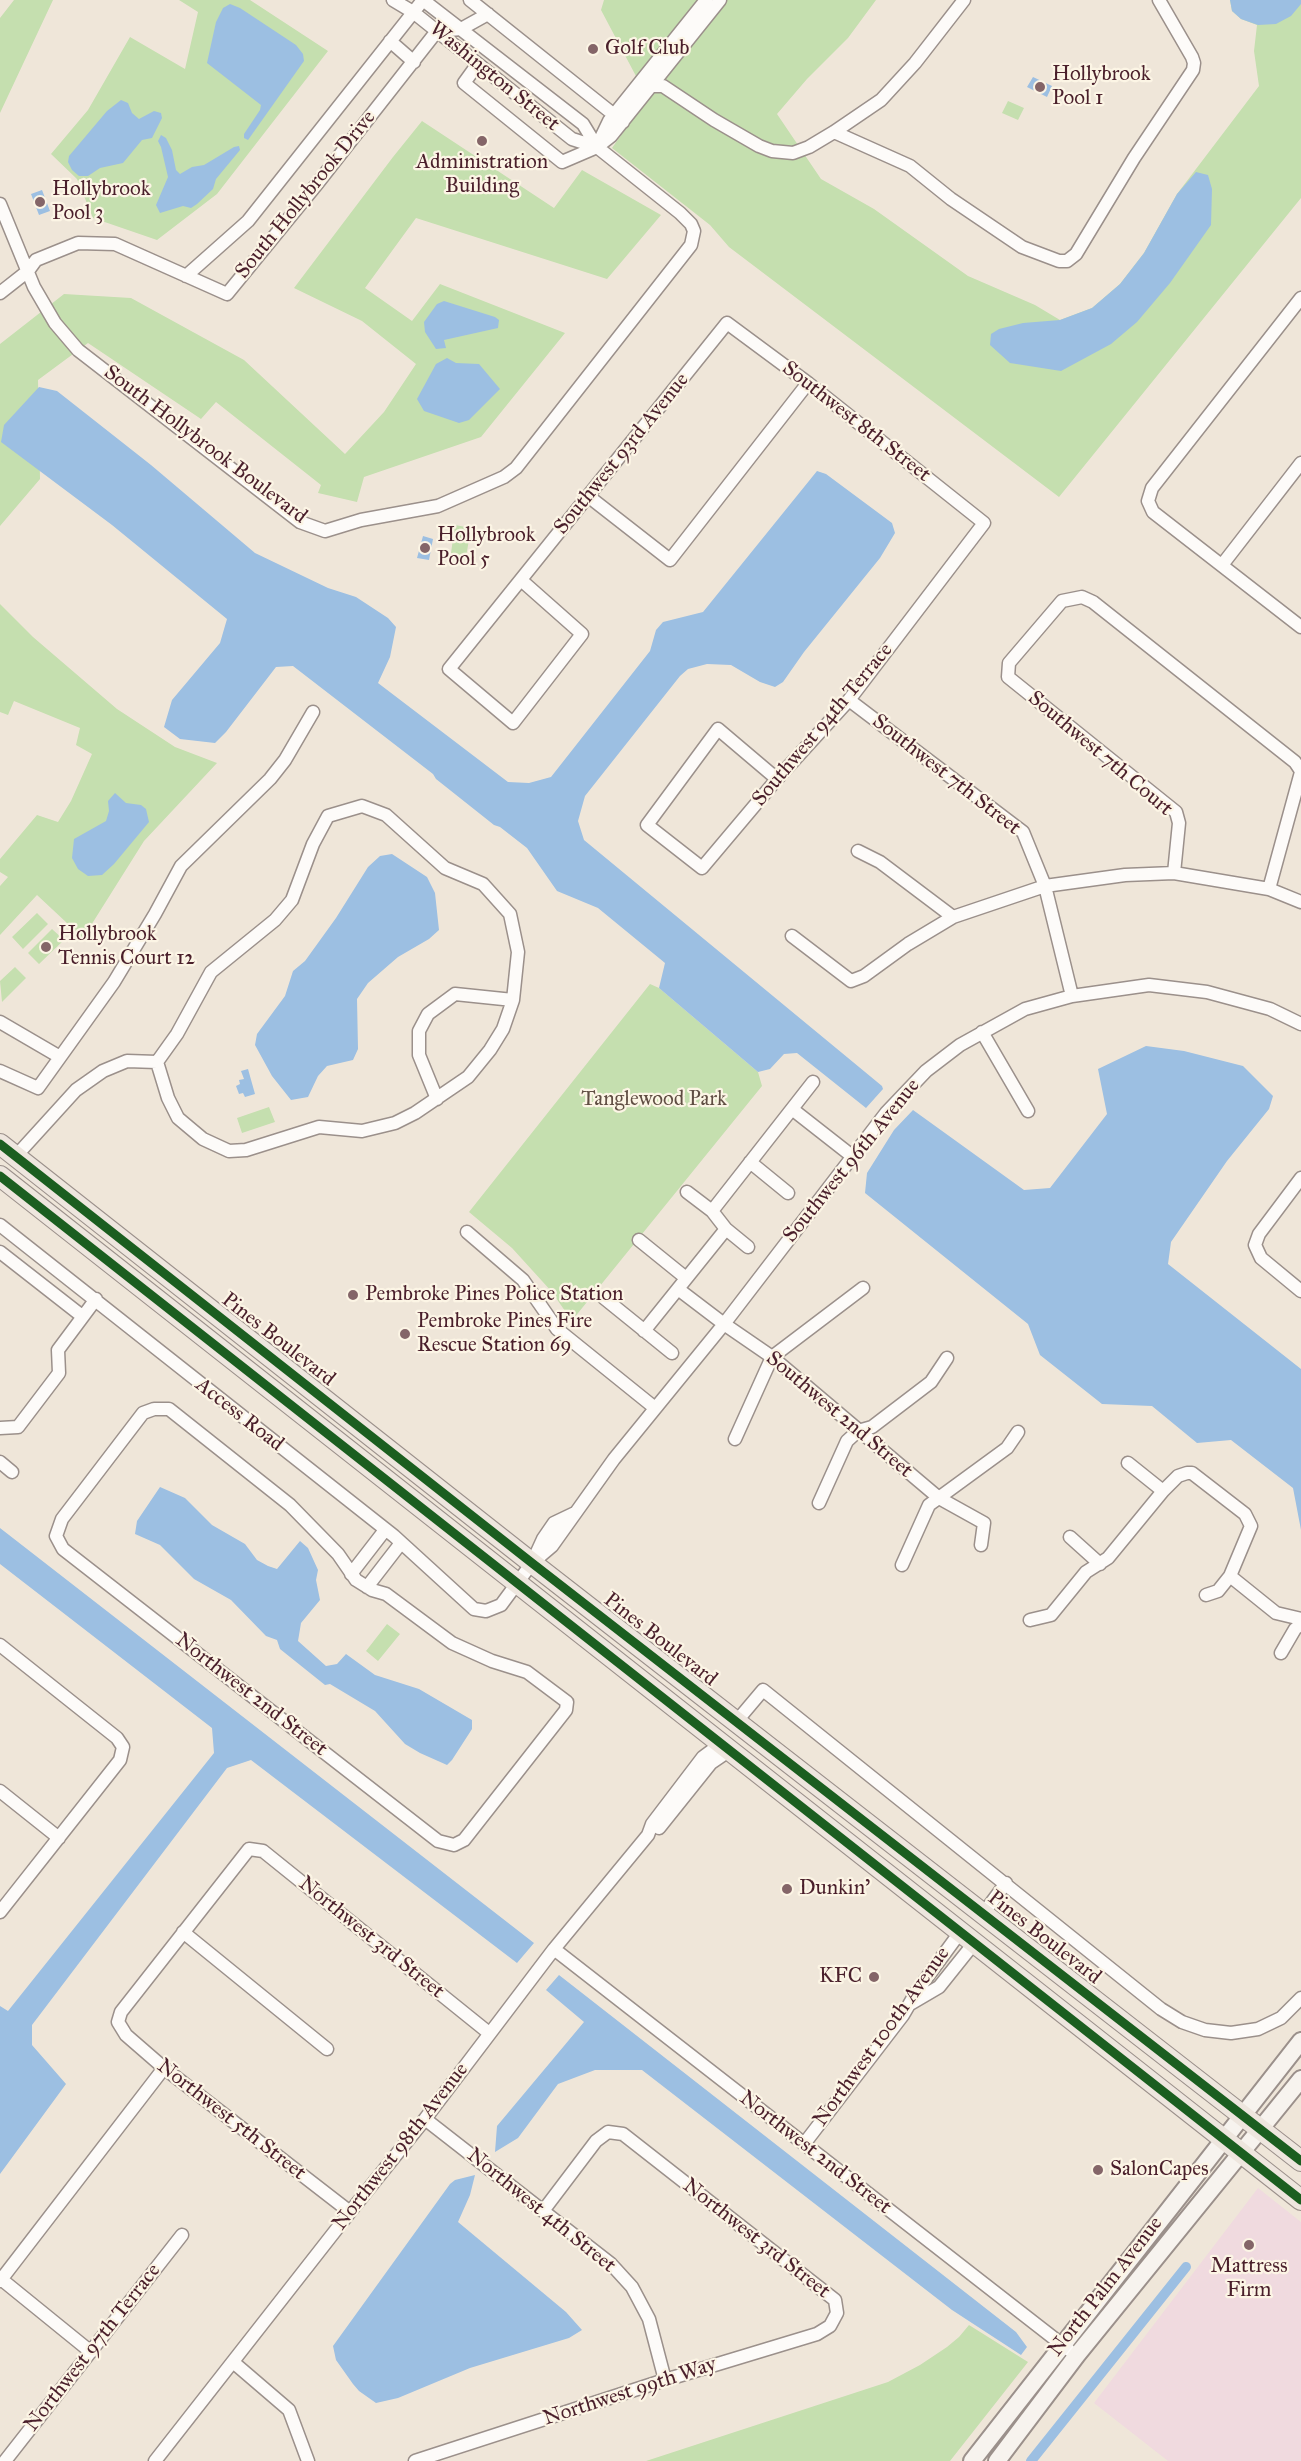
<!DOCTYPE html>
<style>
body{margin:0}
canvas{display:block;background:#efe6d9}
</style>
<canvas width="1301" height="2461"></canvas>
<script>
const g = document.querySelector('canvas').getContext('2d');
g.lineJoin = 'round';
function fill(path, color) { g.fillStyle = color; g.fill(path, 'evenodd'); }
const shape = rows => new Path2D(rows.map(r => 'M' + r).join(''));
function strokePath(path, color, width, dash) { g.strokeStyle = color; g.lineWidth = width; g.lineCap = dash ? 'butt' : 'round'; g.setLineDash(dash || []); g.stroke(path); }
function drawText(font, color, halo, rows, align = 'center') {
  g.font = font + ' "IM FELL Great Primer",serif'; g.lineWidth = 4.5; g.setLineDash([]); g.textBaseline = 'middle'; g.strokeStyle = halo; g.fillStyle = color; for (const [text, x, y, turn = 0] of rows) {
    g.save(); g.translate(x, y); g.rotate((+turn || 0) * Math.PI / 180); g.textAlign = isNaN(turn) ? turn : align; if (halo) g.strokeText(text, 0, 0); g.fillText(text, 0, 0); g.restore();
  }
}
fill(shape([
 [1258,2188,1301,2222,1301,2461,1168,2461,1094,2403]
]), '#f0dadf');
fill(shape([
 [14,0,53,0,0,113,0,18],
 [179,0,250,0,328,51,217,194,157,240,93,218,77,179,51,154,88,110,130,37,185,69,198,12],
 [604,0,876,0,848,38,807,79,777,114,821,179,874,209,968,276,1035,305,1060,320,1092,308,1120,284,1144,253,1177,194,1259,86,1254,51,1257,25,1241,19,1232,11,1230,0,1301,0,1301,198,1059,497,729,247,710,225,612,148,649,96,637,78,601,10],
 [1008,101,1024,108,1018,120,1002,113],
 [422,121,554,208,582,170,661,215,607,279,416,218,365,288,412,321,440,284,565,333,481,437,364,477,357,502,318,493,321,485,216,402,201,419,88,343,38,380,40,479,0,526,0,344,64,294,131,298,244,360,345,454,384,412,416,364,362,321,294,288,393,157],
 [455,525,471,528,466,557,451,553],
 [0,604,33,637,117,709,175,747,217,763,144,841,83,938,37,895,0,935,0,886,8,877,0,872,0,859,37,815,58,822,71,801,92,754,76,745,80,728,14,701,8,715,0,712],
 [37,913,48,924,23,949,12,937],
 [52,929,64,940,39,964,28,953],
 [15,967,26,978,2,1002,0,981],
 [650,984,659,988,758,1072,762,1086,574,1318,565,1311,552,1292,512,1248,469,1212],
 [269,1107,275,1122,242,1133,237,1118],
 [387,1624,400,1634,378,1661,366,1651],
 [969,2325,1028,2362,950,2461,646,2461,888,2382,920,2365,947,2347,959,2337]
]), '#c5dfaf');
fill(shape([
 [1230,0,1301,0,1301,4,1291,16,1276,24,1258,25,1241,19,1232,11],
 [230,4,240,8,296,45,303,54,304,61,248,140,244,138,244,134,260,110,261,105,207,63,216,22,223,8],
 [1033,77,1052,86,1047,97,1027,87],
 [121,100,128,103,132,113,139,119,154,111,161,113,162,118,152,138,142,140,123,163,100,168,88,176,79,176,72,170,68,162,69,156,107,111],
 [161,135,166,138,172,150,176,170,180,174,192,167,204,165,234,147,239,146,240,150,216,179,213,189,197,204,191,208,183,206,160,213,156,205,168,177,161,147,158,141],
 [1196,172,1208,175,1212,189,1211,225,1170,283,1137,322,1111,344,1061,371,1010,363,990,345,991,334,999,329,1023,323,1060,320,1092,308,1120,284,1144,253,1177,194],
 [42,190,50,211,39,215,31,194],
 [444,301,495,317,499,320,498,328,444,340,446,348,436,349,425,332,424,322,437,304],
 [447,358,456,363,479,364,500,389,469,420,459,423,424,411,417,399,436,364],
 [39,387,57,391,151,465,255,553,328,588,356,597,388,618,396,627,390,657,378,683,508,782,529,783,551,777,650,651,656,630,663,622,703,612,817,471,826,474,892,523,895,533,880,558,804,652,783,682,775,687,760,682,731,665,707,664,688,669,680,676,585,796,578,821,584,840,882,1086,883,1089,866,1108,797,1053,784,1054,770,1069,758,1072,659,988,665,963,598,908,557,891,527,848,500,827,494,825,436,779,433,774,293,666,276,667,226,732,215,743,180,739,164,727,172,700,220,643,227,619,112,525,1,442,4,425],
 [423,536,433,539,429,560,417,558],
 [115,793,126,803,141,805,146,809,149,822,114,864,102,875,88,876,78,869,72,858,74,839,106,821,109,811,108,801],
 [392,854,427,877,435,893,439,930,429,939,398,957,368,983,357,999,358,1049,353,1060,327,1066,318,1076,308,1097,291,1100,272,1076,255,1045,257,1034,285,996,293,971,305,961,336,918,368,867,380,856],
 [1146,1046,1184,1051,1243,1066,1273,1096,1269,1109,1227,1161,1171,1242,1168,1264,1301,1369,1301,1530,1293,1488,1231,1440,1197,1443,1152,1406,1102,1404,1040,1355,1028,1324,865,1193,867,1173,894,1130,913,1110,1024,1190,1050,1188,1107,1114,1098,1069],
 [248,1069,255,1094,245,1097,243,1093,239,1094,236,1086,240,1084,239,1080,244,1079,241,1071],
 [160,1487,185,1498,212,1525,245,1544,257,1560,268,1566,277,1569,300,1541,308,1548,318,1570,316,1580,320,1600,301,1623,298,1641,326,1666,337,1664,346,1654,375,1675,419,1689,472,1720,472,1729,452,1760,447,1765,420,1753,405,1744,375,1711,330,1684,325,1685,280,1649,277,1640,266,1636,231,1600,194,1579,160,1545,135,1534,137,1521],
 [0,1528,534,1943,517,1963,251,1760,227,1768,32,2025,32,2045,66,2084,0,2174,0,2006,8,2011,214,1753,212,1728,0,1564],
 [559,1975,1016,2332,1027,2347,1021,2355,952,2310,642,2070,595,2070,558,2084,518,2138,495,2152,497,2126,584,2022,546,1990],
 [475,2175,470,2195,458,2222,566,2312,582,2330,569,2338,470,2368,398,2398,376,2403,359,2391,353,2384,336,2360,333,2346,450,2184,455,2180]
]), '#9cbfe2');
strokePath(shape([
 [1031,2461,1186,2267]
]), '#9cbfe2', 10);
const minor = shape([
 [423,0,583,124,597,147],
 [470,0,623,122],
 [390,41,414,62],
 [477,65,464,83,562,162,597,147,611,136,720,0],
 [643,79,652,86,663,86,714,120,759,146,772,151,793,153,809,147,834,132,881,100,915,63,964,0],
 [834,132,910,166,951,199,1022,247,1059,261,1067,261,1076,254,1134,158,1193,70,1194,63,1192,57,1159,0],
 [597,146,609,121,706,0],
 [0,204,34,287,55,323,78,350,300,522,325,531,361,520,438,506,504,477,516,468,691,245,694,231,691,224,680,213,597,147,572,139,413,12,393,0],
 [186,276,248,221,423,0],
 [0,293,28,271,36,260,78,243,115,244,227,294,317,184,437,31,461,29,488,14],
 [1301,298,1152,488,1148,501,1153,512,1301,627],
 [588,496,670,560,808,383],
 [1222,565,1301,463],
 [521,580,582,634,513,723,449,669,727,323,808,383,984,523,849,700,777,779,702,868,647,825,718,729,777,779],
 [849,700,1023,832,1045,886,1072,996],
 [858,851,880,862,953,917],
 [1174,873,1179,823,1176,812,1008,677,1009,663,1062,601,1082,597,1093,602,1295,762,1301,771],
 [1269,889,1301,772],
 [792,936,851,981,864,976,908,944,953,917,1045,886,1125,875,1174,873,1269,889,1301,902],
 [0,1022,60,1057],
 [982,1032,1028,1111],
 [0,1071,38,1088,114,982,155,914,181,866,270,779,285,760,313,712],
 [437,1099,419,1055,419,1031,428,1014,455,994,513,1000],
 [792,1109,852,1156],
 [16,1156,76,1090,103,1071,127,1061,157,1062,177,1034,211,972,275,920,292,900,313,844,328,816,362,806,386,815,445,868,483,884,510,914,518,952,513,1000,503,1029,490,1050,468,1077,415,1113,395,1123,362,1131,319,1127,246,1150,229,1151,203,1139,178,1118,168,1098,157,1062],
 [750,1162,788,1193],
 [1301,1178,1259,1234,1255,1245,1261,1258,1301,1291],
 [687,1192,712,1211,726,1229,748,1247],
 [712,1211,813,1082],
 [0,1225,394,1536,474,1609,486,1611,501,1605,532,1563,543,1539,554,1523,575,1513],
 [467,1232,523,1280,557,1329,655,1408],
 [639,1240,686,1278],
 [0,1252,82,1316],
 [678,1289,724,1324,772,1357,939,1498,984,1523,981,1545],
 [604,1298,672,1353],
 [644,1331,726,1229],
 [154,1409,169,1409,290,1505,338,1554,356,1580,372,1590,386,1594,452,1643,492,1661,527,1672,567,1702,566,1710,464,1840,454,1845,438,1841,63,1549,56,1536,62,1519,143,1413,154,1409],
 [0,1428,18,1427,59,1373,58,1350,96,1299],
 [735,1439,772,1357,863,1288],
 [0,1462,12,1472],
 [1128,1463,1163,1491],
 [819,1503,847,1441,858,1431,872,1427,931,1382,947,1358],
 [1070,1537,1100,1564],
 [532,1563,552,1546,614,1459,724,1324,886,1113,926,1071,960,1045,1025,1009,1072,996,1149,985,1207,992,1270,1009,1301,1024],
 [902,1565,929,1505,1007,1448,1018,1432],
 [351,1574,385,1530],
 [1230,1576,1276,1613,1301,1619],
 [367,1587,401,1543],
 [1030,1620,1051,1615,1086,1572,1108,1558,1163,1491,1178,1476,1187,1473,1192,1473,1245,1514,1251,1526,1230,1576,1218,1591,1206,1595],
 [0,1645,117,1738,123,1747,120,1760,0,1912],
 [1281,1653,1295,1629,1301,1624],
 [736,1722,763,1690,1161,2009,1182,2022,1205,2030,1231,2033,1258,2029,1281,2018,1301,1998],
 [0,1791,59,1838],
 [659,1828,711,1763,730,1750],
 [983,1914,1006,1883],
 [183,1932,327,2049],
 [554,1949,1069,2350],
 [910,2004,939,1987,975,1942],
 [425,2119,611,2264,632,2287,649,2319,665,2380],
 [804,2144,903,2015,917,1991,961,1931],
 [350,2212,164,2068,126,2035,118,2022,121,2012,249,1849,263,1851,489,2033],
 [1,2279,91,2352],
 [0,2281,164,2068],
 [233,2362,289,2410,308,2461],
 [5,2461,182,2235],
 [155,2461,350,2212,425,2119,554,1949,648,1835,652,1824,703,1757,722,1743],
 [415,2461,665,2380,817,2334,830,2326,837,2313,835,2300,623,2134,608,2132,596,2141,543,2211]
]);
const secondary = shape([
 [972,2461,1301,2041],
 [997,2461,1077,2355,1301,2079]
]);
const trunk = shape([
 [0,1144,532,1563,1301,2161],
 [0,1176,1301,2200]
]);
strokePath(minor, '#9b908b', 15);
strokePath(secondary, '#9b908b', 20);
strokePath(trunk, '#9b908b', 22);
strokePath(minor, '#fdfbf9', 12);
strokePath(secondary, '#f7f3ee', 16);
strokePath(trunk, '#eee6de', 20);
strokePath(shape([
 [0,1144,532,1563,1301,2161],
 [0,1176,1301,2200]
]), '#1b5e20', 9);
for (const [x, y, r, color] of [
 [593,49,6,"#846568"],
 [1040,87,6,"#846568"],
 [482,141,6,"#846568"],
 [40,202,6,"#846568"],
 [425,548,6,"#846568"],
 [46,947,6,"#846568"],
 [353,1295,6,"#846568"],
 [405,1334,6,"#846568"],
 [787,1889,6,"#846568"],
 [874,1977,6,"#846568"],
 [1098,2170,6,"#846568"],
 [1249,2245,6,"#846568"]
]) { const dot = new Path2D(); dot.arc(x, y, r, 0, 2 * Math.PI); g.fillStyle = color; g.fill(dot); strokePath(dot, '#fcf5e5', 2); }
drawText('21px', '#4a1f2b', '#fcf5e5', [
 ["Golf Club",605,49],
 ["Hollybrook",1052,75],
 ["Pool 1",1052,99],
 ["Administration",482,163,"center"],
 ["Building",482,187,"center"],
 ["Hollybrook",52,190],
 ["Pool 3",52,214],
 ["Hollybrook",437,536],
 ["Pool 5",437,560],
 ["Hollybrook",58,935],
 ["Tennis Court 12",58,959],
 ["Pembroke Pines Police Station",365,1295],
 ["Pembroke Pines Fire",417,1322],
 ["Rescue Station 69",417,1346],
 ["Dunkin'",799,1889],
 ["KFC",862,1977,"right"],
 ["SalonCapes",1110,2170],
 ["Mattress",1249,2267,"center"],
 ["Firm",1249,2291,"center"]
], 'left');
drawText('21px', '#4a1f2b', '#fcf5e5', [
 ["Washington Street",494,77,39],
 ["South Hollybrook Drive",306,195,-51],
 ["Southwest 8th Street",856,422,38],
 ["South Hollybrook Boulevard",205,445,37],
 ["Southwest 93rd Avenue",622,454,-51],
 ["Southwest 94th Terrace",823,725,-50],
 ["Southwest 7th Court",1100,754,40],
 ["Southwest 7th Street",946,775,38],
 ["Southwest 96th Avenue",852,1161,-51],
 ["Pines Boulevard",278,1340,38],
 ["Access Road",239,1415,38],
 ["Southwest 2nd Street",839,1415,40],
 ["Pines Boulevard",660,1640,38],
 ["Northwest 2nd Street",251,1695,38],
 ["Northwest 3rd Street",371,1938,39],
 ["Pines Boulevard",1044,1938,38],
 ["Northwest 100th Avenue",882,2037,-54],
 ["Northwest 5th Street",231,2120,38],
 ["Northwest 98th Avenue",401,2147,-52],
 ["Northwest 2nd Street",815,2153,38],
 ["Northwest 4th Street",541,2211,39],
 ["Northwest 3rd Street",756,2239,38],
 ["North Palm Avenue",1106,2287,-52],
 ["Northwest 97th Terrace",93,2348,-52],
 ["Northwest 99th Way",630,2392,-18]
]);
drawText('21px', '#604e43', '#fcf5e5', [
 ["Tanglewood Park",654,1100]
]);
</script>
